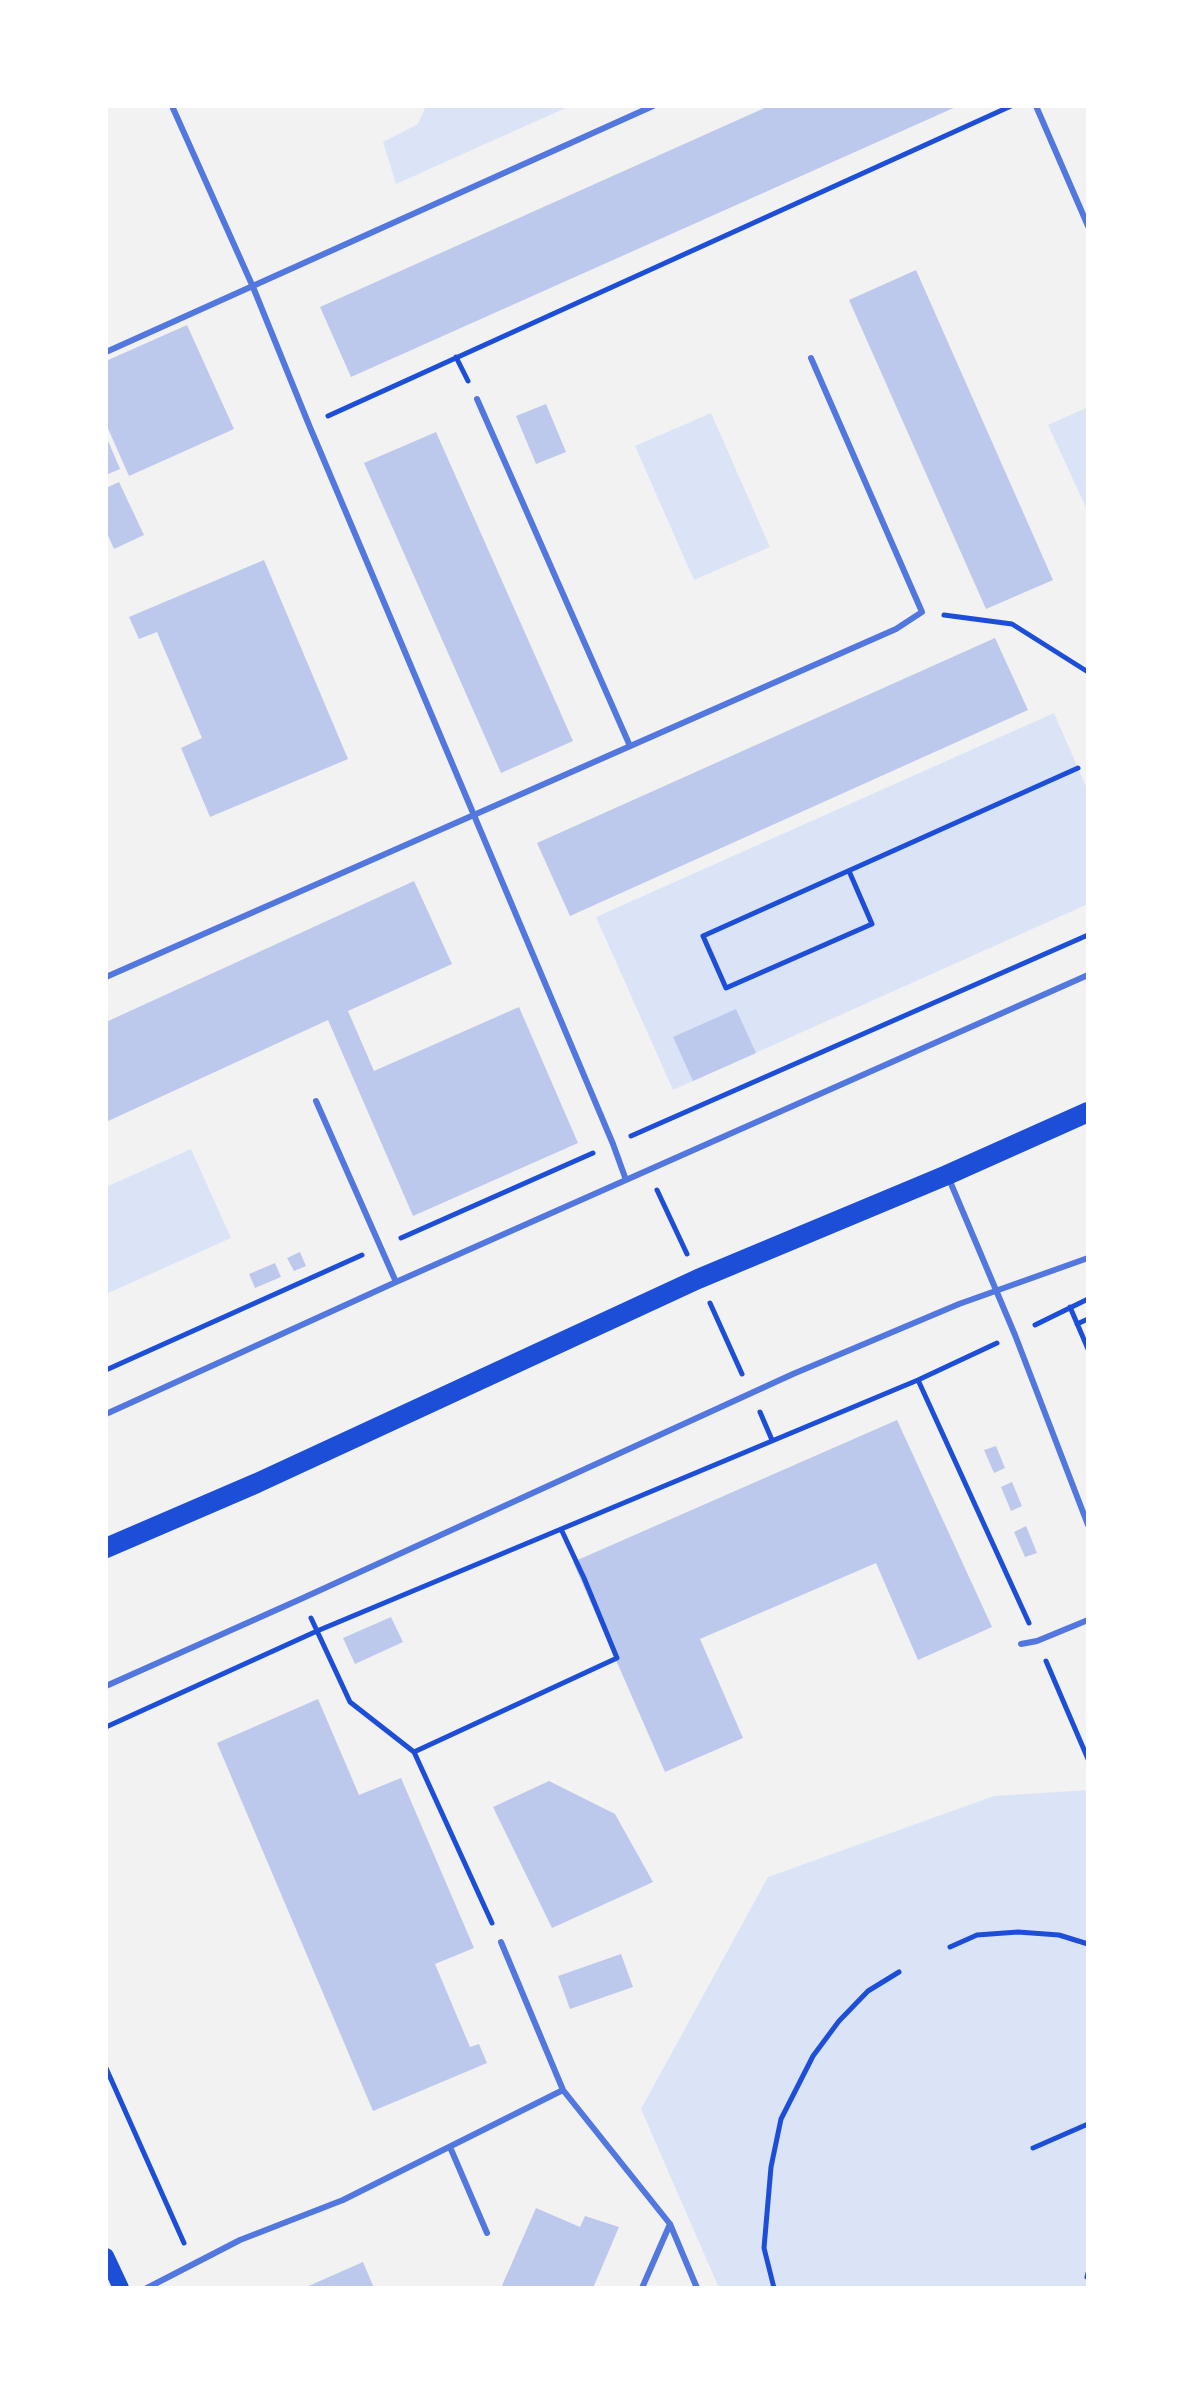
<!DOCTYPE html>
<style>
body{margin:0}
#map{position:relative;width:1194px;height:2394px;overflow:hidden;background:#f2f2f2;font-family:"Alegreya Sans",sans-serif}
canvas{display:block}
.frame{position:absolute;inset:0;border:108px solid #fff;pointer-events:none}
</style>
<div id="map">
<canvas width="1194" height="2394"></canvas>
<div class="frame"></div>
</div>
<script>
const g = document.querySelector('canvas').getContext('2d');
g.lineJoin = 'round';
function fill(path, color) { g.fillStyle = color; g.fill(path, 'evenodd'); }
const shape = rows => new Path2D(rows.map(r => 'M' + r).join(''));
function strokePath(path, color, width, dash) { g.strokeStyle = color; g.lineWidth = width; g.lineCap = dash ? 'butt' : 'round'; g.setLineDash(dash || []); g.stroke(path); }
fill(shape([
 [426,106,570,106,396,184,383,142,418,124],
 [1088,407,1088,512,1048,425],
 [711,413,770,547,694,580,635,446],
 [1054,713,1088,791,1088,904,673,1090,596,917],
 [191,1149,231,1238,106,1294,106,1187],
 [1088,1790,1088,2288,719,2288,641,2109,768,1877,994,1796]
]), '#dbe4f7');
fill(shape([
 [769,106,958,106,351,377,320,307],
 [916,270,1053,580,986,609,849,300],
 [187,325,234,429,129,476,106,424,106,361],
 [546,404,566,452,536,464,516,416],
 [436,432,573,741,501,773,364,463],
 [106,436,120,469,106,475],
 [119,482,144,535,114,549,106,531,106,488],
 [264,560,348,759,210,817,181,748,202,738,157,632,139,639,129,617],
 [995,638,1028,710,570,916,537,843],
 [414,881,452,964,348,1011,374,1071,519,1007,578,1143,413,1216,328,1020,106,1122,106,1022],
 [736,1009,756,1053,693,1081,673,1037],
 [300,1252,306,1266,294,1271,287,1258],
 [275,1263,281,1277,255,1288,249,1274],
 [897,1420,992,1627,918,1660,876,1563,700,1639,743,1738,665,1772,573,1562],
 [996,1446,1005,1468,994,1473,984,1450],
 [1012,1482,1022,1506,1011,1511,1001,1487],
 [1026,1526,1037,1553,1025,1557,1014,1532],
 [391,1617,403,1642,355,1664,343,1638],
 [318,1699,359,1795,401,1778,474,1948,435,1964,470,2047,479,2044,487,2063,373,2111,217,1743],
 [549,1781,615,1814,653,1882,552,1928,493,1807],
 [621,1954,633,1987,570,2009,558,1976],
 [536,2208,580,2227,585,2216,619,2227,593,2288,501,2288],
 [363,2262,374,2288,304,2288]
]), '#bdc9ec');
strokePath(shape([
 [456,357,468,381],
 [328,416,1011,106],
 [944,615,1012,624,1088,672],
 [849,871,872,924,726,988,703,936,1078,768],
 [631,1136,1088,935],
 [657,1190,687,1254],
 [401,1238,593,1153],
 [710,1303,742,1374],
 [1070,1307,1088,1349],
 [1077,1324,1088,1319],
 [1035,1325,1088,1299],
 [106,1370,362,1255],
 [918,1380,1029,1623],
 [760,1412,772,1440],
 [311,1618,350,1702,414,1752,492,1923],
 [1046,1661,1088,1759],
 [106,1727,317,1631,918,1380,997,1343],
 [414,1752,617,1658,584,1578,561,1529],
 [950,1947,977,1935,1018,1932,1059,1935,1088,1944],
 [106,2068,184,2243],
 [1033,2148,1088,2124],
 [1087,2277,1088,2273],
 [774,2288,764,2248,771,2167,781,2119,813,2056,839,2021,868,1991,899,1972]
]), '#1d4ed8', 5);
strokePath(shape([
 [172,106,253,287,309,425,613,1144,626,1180],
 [1036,106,1088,226],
 [106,352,653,106],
 [477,399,630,746],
 [106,977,896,629,922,612,811,358],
 [316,1101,396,1282],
 [949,1179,1015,1335,1088,1525],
 [106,1414,396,1282,1088,975],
 [1021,1644,1037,1641,1088,1620],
 [106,1686,303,1598,793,1374,959,1304,1088,1258],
 [501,1942,563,2090,670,2224,697,2288],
 [450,2147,487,2233],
 [147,2288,240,2240,343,2200,563,2090],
 [642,2288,670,2224]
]), '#5277de', 6);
strokePath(shape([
 [106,2256,121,2288]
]), '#1d4ed8', 16);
strokePath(shape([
 [106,1548,257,1483,698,1279,947,1175,1088,1112]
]), '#1d4ed8', 20);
</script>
